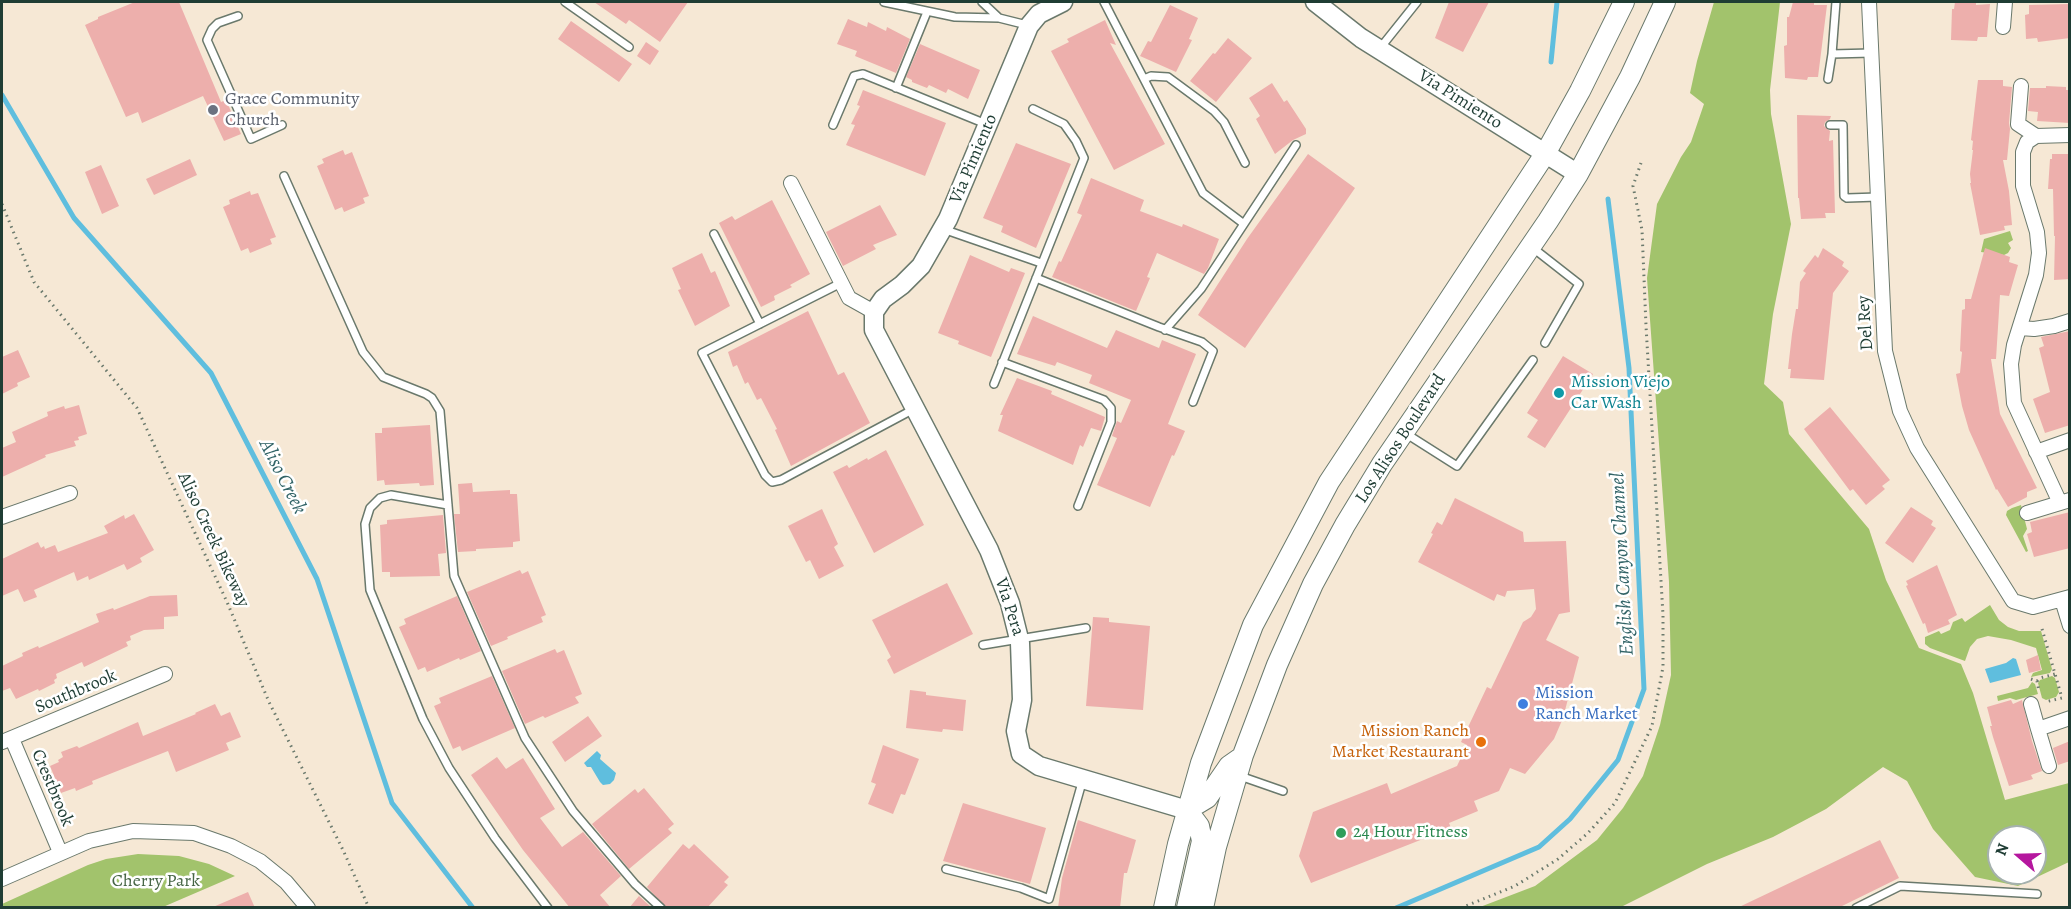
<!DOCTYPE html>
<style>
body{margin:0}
#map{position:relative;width:2071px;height:909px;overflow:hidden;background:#f6e8d5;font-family:Alegreya,serif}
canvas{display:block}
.frame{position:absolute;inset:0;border:3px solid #1f3d34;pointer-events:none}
.north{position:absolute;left:1987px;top:825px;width:60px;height:60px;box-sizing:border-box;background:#fff;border:2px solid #a5b1ae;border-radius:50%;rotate:290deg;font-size:16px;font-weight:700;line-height:24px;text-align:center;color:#1f3d34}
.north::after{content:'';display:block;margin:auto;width:21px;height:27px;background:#b5179e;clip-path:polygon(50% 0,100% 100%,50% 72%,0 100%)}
</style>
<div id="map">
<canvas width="2071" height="909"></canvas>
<div class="frame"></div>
<div class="north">N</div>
</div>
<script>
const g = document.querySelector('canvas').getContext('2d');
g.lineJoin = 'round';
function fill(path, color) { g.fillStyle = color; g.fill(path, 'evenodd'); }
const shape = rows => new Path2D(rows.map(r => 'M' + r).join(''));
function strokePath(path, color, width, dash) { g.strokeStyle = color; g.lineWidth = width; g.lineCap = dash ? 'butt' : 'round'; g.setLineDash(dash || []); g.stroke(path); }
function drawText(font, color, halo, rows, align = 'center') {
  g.font = font + ' Alegreya,serif'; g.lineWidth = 5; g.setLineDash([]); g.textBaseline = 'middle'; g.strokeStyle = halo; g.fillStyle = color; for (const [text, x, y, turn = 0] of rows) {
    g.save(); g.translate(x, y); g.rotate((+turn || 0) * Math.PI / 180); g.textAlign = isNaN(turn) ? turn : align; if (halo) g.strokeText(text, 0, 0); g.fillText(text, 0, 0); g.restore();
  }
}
fill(shape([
 [1714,2,1780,2,1770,90,1771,114,1791,224,1773,314,1764,384,1783,402,1789,434,1869,529,1886,580,1919,648,1961,664,1973,693,2005,800,2069,783,2069,862,2018,886,1975,877,1933,829,1907,781,1883,767,1826,809,1773,837,1707,864,1621,907,1480,907,1535,886,1597,840,1623,808,1643,776,1660,725,1671,675,1669,582,1647,278,1657,204,1681,157,1691,142,1704,104,1690,93,1697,61],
 [1999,837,2035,837,2035,873,1999,873],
 [2010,231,2013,240,2008,243,2011,248,2008,253,2004,255,1981,252,1984,239],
 [2021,505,2027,529,2023,536,2028,551,2026,552,2006,515,2007,511,2012,508],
 [1990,605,1999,620,2008,627,2019,631,2041,631,2052,669,2050,673,2031,677,2033,673,2042,670,2036,648,2011,640,1988,636,1977,639,1970,647,1965,661,1930,648,1925,644,1925,637,1939,631,1941,634,1950,630,1953,622,1962,618,1965,622],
 [2052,676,2055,678,2059,692,2056,697,2046,700,2042,698,2038,683,2040,680],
 [2032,682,2035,684,2038,694,2016,700,2010,698,1998,701,1997,696,2028,688],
 [138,854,179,856,209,864,235,876,163,907,2,907,2,904,88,865,106,859]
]), '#a2c36c');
fill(shape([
 [2013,658,2016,659,2021,675,1990,683,1985,669,2006,663],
 [597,751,601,755,600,759,616,773,614,780,610,784,603,785,600,782,591,767,587,767,584,763]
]), '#5fbede');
strokePath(shape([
 [1551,62,1557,2],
 [2,95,74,218,211,373,317,579,392,803,473,908],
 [1396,908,1539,847,1570,819,1618,760,1644,689,1629,368,1608,199]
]), '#5fbede', 5);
fill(shape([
 [135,2,179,2,221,102,226,100,241,134,224,141,203,96,142,123,138,112,126,117,85,25,98,19,98,17],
 [594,2,688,2,660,42,629,20,626,24],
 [1449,2,1489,2,1463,52,1435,38],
 [1793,2,1814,2,1814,5,1827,5,1818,77,1808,77,1807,80,1785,78,1784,46,1787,45,1787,17,1789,17],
 [1955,2,1976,2,1976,5,1990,4,1987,37,1978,37,1977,41,1951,40,1952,9,1954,9],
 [2070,4,2070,38,2038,42,2037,38,2026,39,2025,15,2029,14,2029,5],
 [1170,5,1198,18,1189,39,1192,40,1176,72,1140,56,1148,41,1151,42],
 [848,19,867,27,868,22,886,31,887,27,910,39,896,73,855,56,857,51,837,44],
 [1105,20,1116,45,1110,43,1165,144,1114,170,1051,51,1069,42,1067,39],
 [571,21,632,64,619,82,558,39],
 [1228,38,1252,58,1216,102,1190,81,1213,53,1215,54],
 [646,42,659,51,650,65,637,56],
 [920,44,980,70,968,99,948,89,946,93,929,85,927,88,912,82,912,80,906,77],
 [1978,80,2003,80,2003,86,2012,87,2009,123,2010,129,2007,160,2003,160,2009,191,2012,225,2004,226,2005,230,1980,235,1970,183,1971,183,1970,174,1973,150,1972,150,1973,141,1971,140],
 [1272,83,1284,102,1287,100,1306,129,1306,134,1293,140,1275,154,1256,119,1260,116,1249,98],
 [2046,86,2066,87,2066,90,2070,90,2070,123,2037,121,2038,112,2028,111,2030,88,2046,88],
 [863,90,946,123,925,176,846,145,855,125,851,124,860,106,857,105],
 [1797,115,1831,116,1830,119,1825,122,1824,126,1830,131,1829,141,1833,140,1835,213,1825,213,1826,218,1801,219,1799,198,1798,198],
 [1016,143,1071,164,1036,248,1001,232,1003,226,983,218],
 [343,150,345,155,352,152,369,196,363,198,365,203,344,212,342,207,335,210,317,166,324,163,322,159],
 [1308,154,1355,188,1245,348,1198,315,1247,239],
 [2052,154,2070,154,2070,279,2054,280,2055,236,2054,236,2053,189,2048,189,2050,159,2052,159],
 [190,159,197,175,154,195,146,179],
 [101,165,119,206,102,214,85,172],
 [1091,178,1144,200,1140,211,1182,227,1183,224,1219,239,1208,268,1204,274,1157,253,1147,277,1150,278,1136,311,1052,277,1059,261,1061,262,1082,215,1077,213],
 [250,191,251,195,258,193,276,237,270,239,272,244,250,253,248,248,241,251,223,207,230,204,229,200],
 [772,200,810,274,790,285,792,287,774,296,775,300,761,307,719,223,732,216,735,220],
 [880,205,897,235,873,245,876,249,843,266,826,232],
 [1823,248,1844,262,1842,266,1849,271,1833,293,1824,380,1790,378,1791,369,1788,369,1792,334,1796,309,1798,309,1800,282,1806,273,1803,271,1815,255,1818,258],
 [1985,248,2010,257,2009,262,2018,265,2009,296,2000,295,1996,359,1991,359,2000,414,2037,488,2027,492,2027,497,2008,507,1997,489,1996,490,1969,430,1962,406,1956,374,1960,373,1962,352,1960,351,1962,310,1965,309,1965,299,1971,299],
 [702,253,711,273,715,271,730,306,695,326,678,290,681,289,672,268],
 [970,255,1009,272,1011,268,1025,273,991,357,958,344,959,341,938,333],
 [808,311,838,375,844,372,870,423,791,466,775,430,777,429,761,398,757,400,748,382,745,384,737,365,733,367,728,352],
 [1033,316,1107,348,1116,330,1159,348,1162,340,1196,354,1168,424,1185,431,1174,456,1172,455,1150,507,1097,485,1117,438,1112,436,1117,421,1121,423,1131,400,1089,383,1092,375,1057,362,1055,366,1017,354],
 [2070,331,2070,425,2045,433,2033,399,2050,392,2039,348,2044,346,2041,337],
 [18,350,30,377,17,383,18,386,2,394,2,357],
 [1563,356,1593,374,1545,448,1527,437,1538,420,1527,413],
 [1017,378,1052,391,1051,394,1105,417,1101,431,1091,428,1083,447,1080,445,1073,465,998,431,1003,415,1000,415],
 [79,405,87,434,78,437,79,440,74,441,76,446,45,455,46,457,2,477,2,448,16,442,12,432,48,416,47,412,64,406,65,409],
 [1830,407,1890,480,1882,486,1885,489,1866,505,1853,489,1850,491,1804,429],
 [430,425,434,485,420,486,419,483,385,485,384,480,377,481,375,433,382,433,382,428],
 [886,450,924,525,874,553,833,472,847,465,849,468,867,458,868,460],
 [472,483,473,492,510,490,510,494,517,494,520,541,513,542,513,547,476,549,476,551,458,552,454,514,460,514,458,484],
 [1455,498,1523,532,1524,542,1566,541,1570,612,1559,614,1546,640,1579,657,1563,718,1554,739,1525,774,1510,768,1499,791,1474,801,1478,811,1449,823,1451,828,1311,883,1299,856,1313,812,1387,783,1391,794,1457,766,1467,745,1461,742,1487,687,1491,689,1523,622,1531,617,1536,609,1534,589,1507,591,1505,597,1497,594,1494,601,1418,562,1433,534,1431,533,1437,522,1442,525],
 [1911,507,1933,521,1931,525,1936,528,1913,563,1885,543],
 [822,509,838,544,834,547,844,566,819,579,810,560,806,562,788,526],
 [2070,512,2070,548,2034,557,2027,534,2032,532,2030,522],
 [134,514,154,550,140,558,142,562,127,570,124,564,89,580,88,576,77,581,74,572,34,590,37,597,24,602,18,589,2,596,2,559,38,542,41,548,44,546,45,549,55,545,58,552,108,533,104,526,124,515,125,519],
 [443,515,446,553,438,554,440,576,390,577,390,572,382,572,380,525,387,524,387,520],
 [1937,565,1957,615,1948,620,1950,624,1928,633,1925,623,1923,624,1906,586,1908,585,1906,581],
 [520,570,522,574,528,571,546,615,541,617,543,622,507,637,508,639,491,646,467,592],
 [947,583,973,634,894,674,887,660,891,657,872,620],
 [177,595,178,616,164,617,164,629,144,630,130,636,131,640,126,642,128,646,84,667,82,662,56,674,57,678,54,680,55,683,39,691,38,689,16,699,10,688,2,691,2,666,23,656,22,653,38,646,39,648,99,622,96,614,113,608,114,610,150,596],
 [457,596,481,651,460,660,459,658,427,672,425,667,418,670,399,627,406,624,404,619],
 [1093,617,1109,618,1109,622,1150,626,1143,710,1086,706],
 [555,649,557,653,564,650,582,694,575,697,579,703,545,718,543,716,525,724,502,671],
 [2038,655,2041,670,2029,673,2026,660],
 [492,676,515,728,462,751,460,746,453,749,434,706,441,703,439,698],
 [910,690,926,692,926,695,966,700,963,731,943,729,942,732,906,728],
 [2011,700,2013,704,2022,700,2032,741,2042,771,2031,775,2033,779,2009,786,1993,737,1990,726,1992,726,1987,707],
 [215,704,221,716,230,712,241,737,226,743,229,750,176,772,168,751,92,781,93,784,76,791,75,788,61,793,50,766,59,762,58,760,63,757,61,752,77,746,79,748,138,722,143,736,196,714,195,713],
 [588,716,602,736,565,762,552,742],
 [2070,741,2070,761,2058,765,2053,748],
 [883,745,919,759,905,795,901,794,893,814,868,804,876,784,871,782],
 [497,757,506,769,523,758,555,809,540,818,562,847,583,832,621,876,600,895,611,908,570,908,523,850,471,775],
 [644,788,674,824,668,829,672,833,629,869,592,824,635,789,638,793],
 [963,803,1046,828,1030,884,943,861],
 [1078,820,1136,840,1127,873,1124,873,1120,908,1058,908,1062,878],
 [1880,840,1899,878,1838,908,1737,908],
 [683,844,689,849,694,844,729,877,724,882,728,885,707,908,666,908,647,887],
 [248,892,255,908,213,908,213,907],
 [639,896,652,908,629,908]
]), '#edafac');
const service = shape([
 [565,2,629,47],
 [884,2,955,17,999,18],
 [982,2,999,18,1027,25],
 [1104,2,1203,193,1244,224],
 [1836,2,1832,54,1871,53],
 [238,16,218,23,212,29,207,40,251,139,282,125],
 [1381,47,1417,2],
 [1144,79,1151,76,1168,77,1214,111,1224,122,1245,163],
 [1828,79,1832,54],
 [896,88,927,12],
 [833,125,854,76,863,74,986,124],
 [1830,125,1843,125,1844,196,1847,198,1878,197],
 [284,176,363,352,383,377,426,394,432,398,440,411,454,576,525,738,573,811,635,884,661,908],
 [943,229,1041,263],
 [714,234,760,324],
 [1533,248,1579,284,1545,343],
 [1036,278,1159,327,1202,342,1213,351,1193,402],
 [841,283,702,353,765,475,772,482,781,480,914,409],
 [1165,330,1201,289,1296,145],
 [1002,362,1104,400,1111,408,1111,422,1078,506],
 [994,384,1084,158,1076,141,1064,124,1033,109],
 [1405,433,1457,466,1533,360],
 [448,505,391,495,380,498,370,508,365,524,370,590,423,719,449,768,495,838,548,908],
 [983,645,1086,628],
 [1240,776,1283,791],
 [946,869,1021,888,1049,899,1083,779],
 [1856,908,1900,886,2037,894]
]);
const minor = shape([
 [1869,2,1885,351,1900,411,1917,448,2013,601,2033,607,2070,597],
 [2003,27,2005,2],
 [2021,86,2018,124,2036,136],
 [791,183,849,298,874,312],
 [2020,328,2034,329,2054,326,2070,321],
 [2036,452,2070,440],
 [2060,503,2014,403,2011,364,2014,345,2036,275,2039,253,2037,232,2023,186,2023,152,2027,142,2036,136,2070,135],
 [2027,513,2070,500],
 [2,517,70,493],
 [2062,600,2070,626],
 [2031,704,2038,729],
 [12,739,60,852],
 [2,742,165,674],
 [2049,766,2038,729,2070,718],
 [2,879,89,841,133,831,194,833,231,846,260,861,286,882,308,908]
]);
const tertiary = shape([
 [1063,2,1039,14,1029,26,948,219,921,266,902,285,883,299,874,312,874,330,989,550,1010,603,1020,643,1022,700,1016,731,1021,754,1039,766,1187,810],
 [1315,2,1361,38,1578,174]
]);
const secondary = shape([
 [1164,908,1178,844,1201,763,1253,625,1329,482,1545,154,1580,91,1624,2],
 [1187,908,1202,841,1199,826,1187,810,1207,798,1229,766,1239,759],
 [1203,908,1216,847,1243,755,1277,665,1313,584,1345,525,1382,464,1548,221,1578,174,1630,77,1665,2]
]);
strokePath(service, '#6a796c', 10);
strokePath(minor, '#6a796c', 16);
strokePath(tertiary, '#6a796c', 21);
strokePath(secondary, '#6a796c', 22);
strokePath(shape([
 [2,204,34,282,137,408,227,602,269,702,343,850,369,908],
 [2042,629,2062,698,2045,702],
 [2031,679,2037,681,2039,692],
 [2037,681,2040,678,2055,674],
 [1461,908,1515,886,1558,859,1588,833,1615,803,1652,726,1663,667,1663,615,1646,326,1642,230,1633,186,1641,163]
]), '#6a796c', 3, [1.5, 4.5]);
strokePath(service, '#fff', 7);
strokePath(minor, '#fff', 14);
strokePath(tertiary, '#fff', 18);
strokePath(secondary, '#fff', 20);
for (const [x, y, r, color] of [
 [213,110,6,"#6b7280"],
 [1559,393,6,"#0f9aa8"],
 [1523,704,6,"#3f7fe0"],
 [1481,742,6,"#e8710a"],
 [1341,833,6,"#2e9e5b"]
]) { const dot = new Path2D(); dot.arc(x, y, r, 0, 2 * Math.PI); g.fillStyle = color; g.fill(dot); strokePath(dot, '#fff', 2); }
drawText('18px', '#5b616d', '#fff', [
 ["Grace Community",225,100],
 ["Church",225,121]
], 'left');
drawText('18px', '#1f3d34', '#fff', [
 ["Via Pimiento",1460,100,32],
 ["Via Pimiento",974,159,-67],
 ["Del Rey",1866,323,-94],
 ["Los Alisos Boulevard",1401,439,-57],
 ["Aliso Creek Bikeway",213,540,65],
 ["Via Pera",1009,607,72],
 ["Southbrook",76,692,-23],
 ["Crestbrook",52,788,67]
]);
drawText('18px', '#0d838f', '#fff', [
 ["Mission Viejo",1571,383],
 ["Car Wash",1571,404]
], 'left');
drawText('18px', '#366cbe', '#fff', [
 ["Mission",1535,694],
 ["Ranch Market",1535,715]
], 'left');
drawText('18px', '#c56008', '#fff', [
 ["Mission Ranch",1469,732],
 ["Market Restaurant",1469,753]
], 'right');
drawText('18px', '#27864d', '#fff', [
 ["24 Hour Fitness",1353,833]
], 'left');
drawText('18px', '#466545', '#fff', [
 ["Cherry Park",156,882]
]);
drawText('italic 20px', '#326467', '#fff', [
 ["Aliso Creek",282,477,63],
 ["English Canyon Channel",1623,564,-93]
]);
</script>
